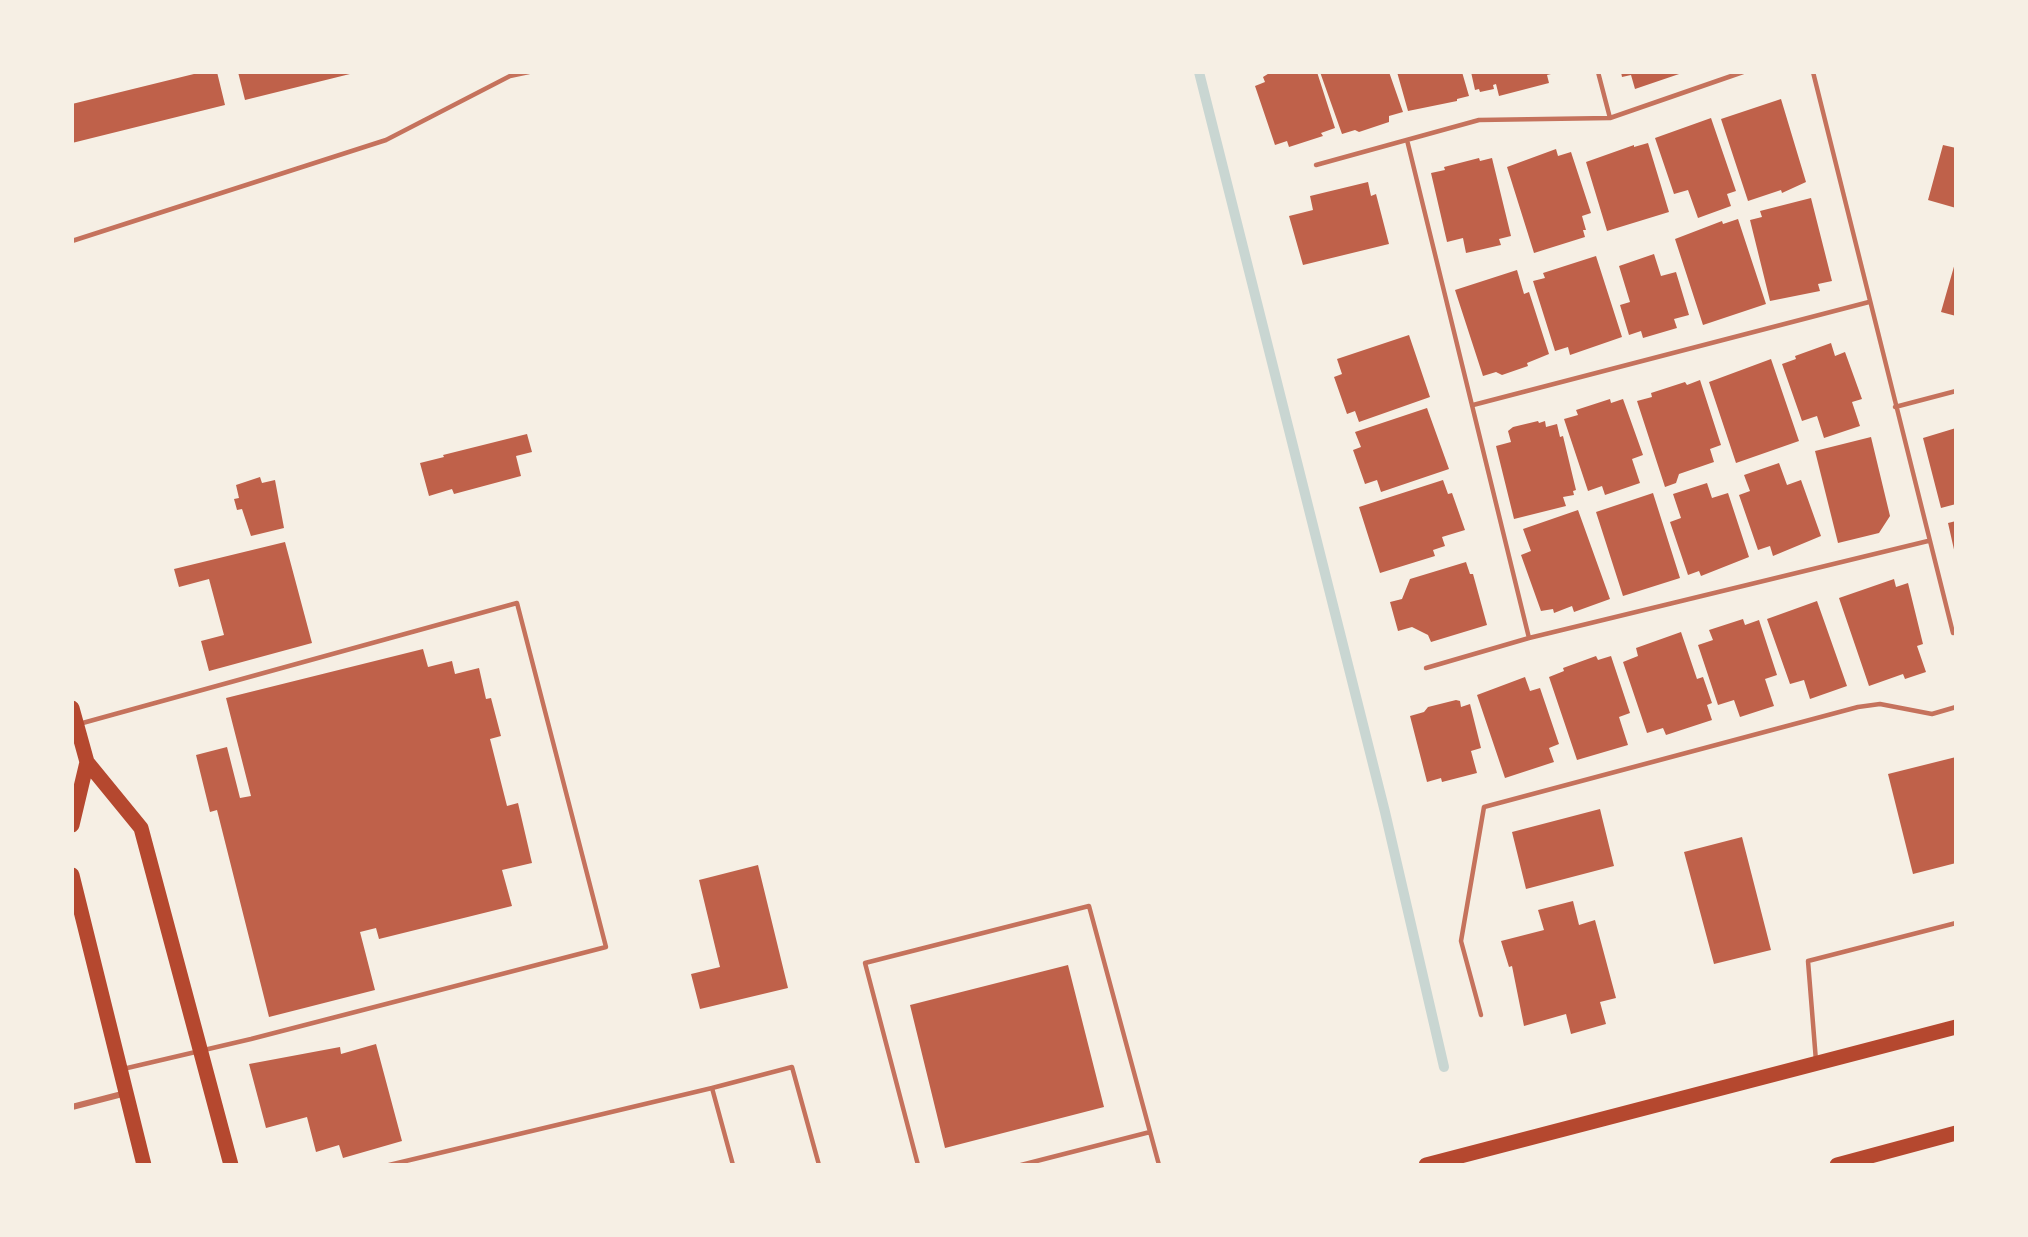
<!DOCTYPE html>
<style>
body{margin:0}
#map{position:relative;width:2028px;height:1237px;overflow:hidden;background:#f6efe4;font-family:Arial,sans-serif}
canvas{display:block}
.frame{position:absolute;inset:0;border:74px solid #f6efe4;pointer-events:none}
</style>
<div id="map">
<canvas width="2028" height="1237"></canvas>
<div class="frame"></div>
</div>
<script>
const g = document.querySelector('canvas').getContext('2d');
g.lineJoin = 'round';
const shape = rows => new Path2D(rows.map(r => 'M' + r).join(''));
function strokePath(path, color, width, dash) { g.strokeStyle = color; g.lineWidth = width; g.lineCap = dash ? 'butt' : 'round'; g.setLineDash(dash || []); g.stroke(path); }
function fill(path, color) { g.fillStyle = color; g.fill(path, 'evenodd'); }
strokePath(shape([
 [1199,72,1385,812,1444,1067]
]), '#c9d6d2', 10);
fill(shape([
 [202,72,217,72,225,105,72,143,72,104],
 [238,72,354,72,354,73,245,100],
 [1271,72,1317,72,1335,128,1321,133,1323,136,1289,147,1287,141,1275,145,1255,86,1265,82,1263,77],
 [1320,72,1389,72,1403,112,1389,116,1389,122,1359,132,1355,130,1342,134],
 [1397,72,1462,72,1469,96,1457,99,1457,101,1408,111],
 [1471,72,1555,72,1555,73,1547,75,1549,83,1499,96,1496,84,1493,85,1494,89,1480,92,1479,89,1475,90],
 [1621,72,1685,72,1635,89,1631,75,1622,77],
 [1781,99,1806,182,1782,193,1781,190,1748,201,1721,119],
 [1711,118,1736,191,1727,194,1731,206,1698,218,1688,190,1674,194,1655,138],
 [1648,143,1669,212,1607,231,1586,162,1634,145,1634,147],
 [1943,145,1956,148,1956,208,1928,200],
 [1556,149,1558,156,1571,152,1591,213,1582,216,1586,230,1583,230,1585,237,1534,253,1507,167],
 [1479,158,1480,161,1492,158,1511,236,1499,239,1501,245,1466,253,1463,238,1447,242,1431,173,1445,170,1444,167],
 [1368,182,1371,196,1376,194,1389,244,1303,265,1289,216,1313,210,1310,196],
 [1811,198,1832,281,1818,284,1820,291,1770,301,1750,220,1762,217,1760,211],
 [1738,219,1766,304,1703,325,1675,239,1722,221,1723,224],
 [1654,254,1661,276,1676,272,1689,315,1674,319,1677,328,1643,338,1641,331,1629,335,1620,305,1630,302,1619,266],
 [1596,256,1622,337,1570,355,1568,347,1555,351,1533,281,1545,278,1543,273],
 [1955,263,1956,264,1956,316,1941,312],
 [1517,270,1524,294,1529,292,1549,354,1527,363,1528,366,1502,375,1496,372,1483,376,1455,290],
 [1409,335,1430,397,1359,422,1355,411,1347,414,1334,377,1342,374,1337,359],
 [1831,343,1835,356,1845,352,1862,399,1852,402,1860,426,1824,438,1817,416,1802,421,1782,364,1796,359,1795,356],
 [1771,359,1799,441,1736,463,1709,382],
 [1700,380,1721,445,1710,449,1714,462,1679,474,1676,483,1665,487,1637,401,1652,397,1651,393,1685,382,1687,385],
 [1610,399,1611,403,1623,399,1643,455,1632,459,1640,483,1605,495,1602,486,1588,491,1564,419,1578,415,1576,410],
 [1427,408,1449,469,1381,492,1377,480,1365,484,1353,450,1361,447,1355,432],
 [1538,421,1539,423,1545,421,1546,427,1557,424,1560,437,1563,436,1576,490,1573,491,1574,495,1563,497,1566,506,1514,519,1496,446,1511,442,1508,431,1513,427],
 [1956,428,1956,504,1941,508,1923,438],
 [527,434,532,452,516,456,521,476,454,494,452,489,429,496,420,463,444,457,443,455],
 [1871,437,1890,516,1879,533,1838,543,1815,451],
 [1779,463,1787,485,1801,480,1821,536,1773,556,1770,546,1758,550,1739,495,1750,491,1744,475],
 [260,477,262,483,275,480,284,528,251,536,242,509,237,510,234,499,239,498,236,485],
 [1443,480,1448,494,1452,493,1465,530,1442,537,1445,546,1433,550,1435,556,1380,573,1359,507],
 [1707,483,1712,498,1728,493,1749,557,1701,576,1699,571,1688,575,1670,522,1681,518,1673,494],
 [1653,493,1680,578,1623,596,1596,512],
 [1578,510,1610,599,1574,612,1572,606,1554,613,1553,609,1541,611,1521,555,1531,551,1523,529],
 [1956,521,1956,554,1955,554,1948,523],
 [285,542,312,643,209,671,201,641,224,635,209,579,179,587,174,569],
 [1466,562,1470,574,1473,574,1487,625,1431,642,1428,635,1412,627,1398,631,1390,602,1402,599,1410,579],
 [1894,579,1896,587,1908,583,1923,644,1917,646,1926,672,1905,679,1903,674,1869,686,1839,598],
 [1817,601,1847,686,1810,699,1804,680,1790,684,1767,619],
 [1743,619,1745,625,1759,620,1777,675,1765,679,1774,706,1740,717,1734,700,1718,705,1698,645,1713,640,1709,630],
 [1681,632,1697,679,1703,677,1712,703,1707,705,1712,720,1666,735,1663,728,1647,733,1623,662,1638,656,1636,648],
 [423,649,428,667,452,661,455,674,479,668,486,699,491,698,501,736,490,739,507,806,518,803,532,863,502,870,512,906,379,939,376,928,360,932,375,990,269,1017,217,810,210,812,196,755,227,747,240,798,251,796,226,698],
 [1596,656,1598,660,1611,656,1630,713,1619,717,1628,745,1577,760,1549,677,1564,671,1563,668],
 [1525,677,1530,691,1540,688,1559,744,1549,748,1554,762,1505,778,1477,695],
 [1456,700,1460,701,1461,707,1470,704,1481,748,1471,751,1477,773,1442,782,1441,778,1427,782,1410,716,1424,712,1428,707],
 [1956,757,1956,863,1913,874,1888,774],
 [1600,809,1614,866,1526,889,1512,832],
 [1742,837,1771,950,1714,964,1684,852],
 [758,865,788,988,700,1009,691,974,720,967,699,880],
 [1573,901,1579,925,1595,920,1616,998,1600,1002,1606,1024,1571,1034,1566,1014,1524,1026,1512,966,1509,967,1501,941,1544,930,1538,910],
 [1068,965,1104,1107,945,1148,910,1005],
 [376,1044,402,1141,343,1158,339,1145,316,1152,307,1117,266,1128,249,1064,340,1047,341,1054]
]), '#bf614a');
strokePath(shape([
 [1598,72,1610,118],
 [1813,72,1953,633],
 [1407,140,1529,638],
 [1316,165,1479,120,1610,118,1743,72],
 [72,241,386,140,510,76,529,72],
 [1473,405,1869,302],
 [1895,407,1956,391],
 [1426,668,1529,638,1928,541],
 [79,724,517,603,606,947,251,1039,123,1069],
 [1481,1015,1461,941,1484,807,1858,707,1880,704,1932,714,1956,707],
 [1816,1061,1808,961,1956,923],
 [389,1165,712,1088],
 [733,1165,712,1088,792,1067,819,1165],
 [918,1165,865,963,1089,906,1159,1165],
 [1021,1165,1150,1132]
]), '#c5725c', 4.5);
strokePath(shape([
 [72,1107,126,1093]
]), '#c5725c', 6);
strokePath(shape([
 [72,708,87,762,141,828,231,1165],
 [72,825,87,762],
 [72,875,144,1165],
 [1426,1165,1956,1027],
 [1837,1165,1956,1133]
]), '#b5482f', 15);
</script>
